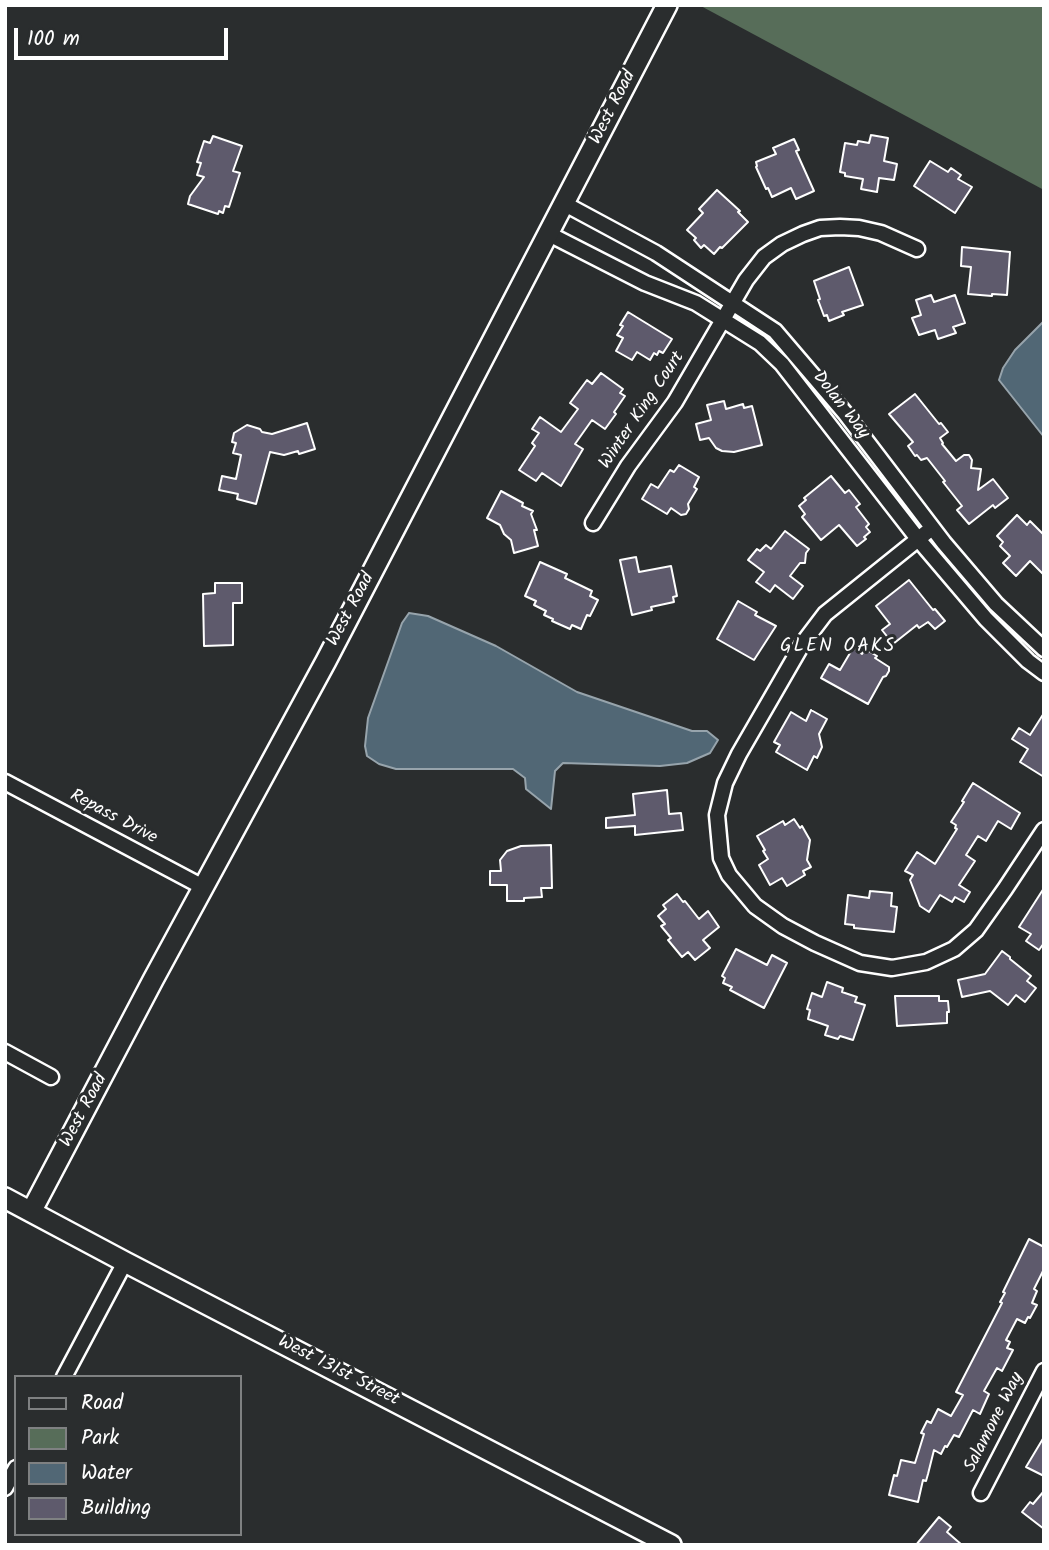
<!DOCTYPE html>
<style>
body{margin:0}
#map{position:relative;width:1049px;height:1550px;overflow:hidden;background:#2a2d2e;font-family:Kalam,sans-serif}
canvas{display:block}
.frame{position:absolute;inset:0;border:7px solid #fff;pointer-events:none}
.legend{position:absolute;left:14px;top:1375px;width:228px;height:161px;box-sizing:border-box;background:#2a2d2e;border:2px solid #7f8182;margin:0;padding:9px 12px;list-style:none;font-size:21px;color:#fff}
.legend li{display:flex;align-items:center;gap:14px;height:35px}
.legend b{width:35px;border:2px solid #7f8182}
.scale{position:absolute;left:14px;top:28px;width:214px;height:32px;box-sizing:border-box;border:4px solid #fff;border-top:0;padding-left:9px;font-size:21px;line-height:24px;white-space:nowrap;color:#fff;-webkit-text-stroke:5px #2a2d2e;paint-order:stroke}
</style>
<div id="map">
<canvas width="1049" height="1550"></canvas>
<div class="frame"></div>
<ul class="legend">
<li><b style="height:9px;background:#2a2d2e"></b>Road</li>
<li><b style="height:19px;background:#576d59"></b>Park</li>
<li><b style="height:19px;background:#516775"></b>Water</li>
<li><b style="height:19px;background:#5e5a6c"></b>Building</li>
</ul>
<div class="scale">100 m</div>
</div>
<script>
const g = document.querySelector('canvas').getContext('2d');
g.lineJoin = 'round';
function fill(path, color) { g.fillStyle = color; g.fill(path, 'evenodd'); }
const shape = rows => new Path2D(rows.map(r => 'M' + r).join(''));
function strokePath(path, color, width, dash) { g.strokeStyle = color; g.lineWidth = width; g.lineCap = dash ? 'butt' : 'round'; g.setLineDash(dash || []); g.stroke(path); }
function drawText(font, color, halo, rows, align = 'center') {
  g.font = font + ' Kalam,sans-serif'; g.lineWidth = 6; g.setLineDash([]); g.textBaseline = 'middle'; g.strokeStyle = halo; g.fillStyle = color; for (const [text, x, y, turn = 0] of rows) {
    g.save(); g.translate(x, y); g.rotate((+turn || 0) * Math.PI / 180); g.textAlign = isNaN(turn) ? turn : align; if (halo) g.strokeText(text, 0, 0); g.fillText(text, 0, 0); g.restore();
  }
}
fill(shape([
 [699,5,1044,5,1044,190]
]), '#576d59');
const water = shape([
 [1044,321,1044,437,999,380,1003,368,1015,350,1044,321],
 [409,613,428,616,496,646,577,692,692,731,707,731,718,740,710,753,687,763,660,766,563,763,555,771,551,809,526,789,525,778,513,769,396,769,379,764,367,756,365,746,368,718,402,623,409,613]
]);
fill(water, '#516775');
strokePath(water, '#97a4ac', 2);
const building = shape([
 [871,135,888,138,884,161,897,164,894,180,879,178,877,192,861,189,863,179,845,176,845,173,840,172,845,143,857,145,858,141,869,143,871,135],
 [213,136,242,146,233,171,240,173,229,207,225,206,223,213,219,211,218,214,188,204,190,196,204,177,197,175,201,163,197,162,204,141,210,143,213,136],
 [794,139,799,150,796,151,814,191,796,199,791,188,772,197,768,188,766,189,756,167,757,166,756,162,776,154,773,148,794,139],
 [930,161,948,172,951,168,961,175,958,179,972,187,955,213,914,186,930,161],
 [717,190,740,211,738,212,748,222,722,248,720,247,714,254,704,245,701,248,694,240,696,238,687,230,703,213,699,209,717,190],
 [962,247,1010,252,1007,295,992,294,992,296,968,294,971,267,961,266,962,247],
 [849,267,863,305,842,312,844,315,829,321,827,315,824,316,818,300,820,299,814,281,849,267],
 [931,295,934,302,955,295,965,323,953,327,956,333,938,339,935,330,919,335,912,318,921,315,916,300,931,295],
 [628,312,672,339,663,353,659,351,657,355,654,353,650,360,637,352,632,360,616,351,623,338,617,335,623,326,620,325,628,312],
 [601,373,623,389,620,393,625,396,614,412,616,414,605,429,592,420,575,444,583,449,561,486,542,473,536,481,519,470,535,446,532,443,539,433,532,429,540,417,561,432,578,409,570,403,587,380,592,384,601,373],
 [915,394,939,424,941,423,948,432,940,438,943,443,942,444,956,461,964,455,969,455,972,460,971,468,981,469,978,490,993,479,1008,498,995,508,993,505,969,524,957,510,962,506,943,482,945,481,927,458,921,460,917,455,915,456,908,446,913,442,889,414,915,394],
 [724,401,726,409,743,404,744,408,752,406,762,445,734,452,722,451,716,448,709,438,700,440,696,424,711,420,707,405,724,401],
 [307,423,315,449,299,454,298,451,284,455,270,452,256,504,237,499,238,494,219,490,222,476,236,479,241,455,233,453,236,443,232,442,234,433,247,425,260,429,262,432,272,434,307,423],
 [679,465,699,477,694,487,697,489,688,504,689,509,686,514,681,515,671,508,667,514,642,499,651,484,658,488,670,470,674,472,679,465],
 [831,476,845,493,849,490,860,504,856,507,869,524,866,527,870,532,864,537,866,539,857,546,839,525,821,540,802,517,805,514,799,506,806,500,804,498,831,476],
 [501,491,523,503,522,506,533,511,531,514,537,530,534,530,538,546,514,553,511,540,504,534,500,525,487,518,501,491],
 [1017,515,1027,525,1030,521,1044,535,1044,575,1030,561,1016,576,1003,563,1010,556,1000,546,1003,542,997,536,1017,515],
 [785,531,809,549,806,553,805,563,800,563,790,576,803,586,793,599,775,585,770,592,756,582,764,572,748,560,757,549,760,551,766,545,771,549,785,531],
 [636,557,639,572,671,566,677,596,673,597,674,602,651,607,652,610,632,615,620,560,636,557],
 [540,562,567,574,565,578,592,591,590,596,598,600,590,616,587,615,581,629,572,625,570,629,552,621,553,619,544,615,546,611,534,605,536,601,525,596,540,562],
 [909,580,933,610,935,609,945,621,935,629,928,622,919,628,917,625,893,644,882,630,890,624,876,606,909,580],
 [215,583,242,583,242,603,233,603,233,645,204,646,203,594,215,593,215,583],
 [738,601,757,612,755,615,776,626,754,660,717,639,738,601],
 [853,648,862,654,865,649,877,656,875,658,889,667,889,671,886,676,883,677,868,704,821,678,829,664,840,670,853,648],
 [811,710,827,719,819,734,822,747,817,758,814,756,807,770,776,752,780,745,774,742,791,712,806,721,811,710],
 [1044,713,1044,777,1020,762,1028,749,1012,739,1019,728,1030,735,1044,713],
 [973,783,1020,813,1011,829,998,821,986,841,978,836,966,855,975,861,959,885,970,892,964,902,955,897,952,902,940,895,929,912,920,906,910,880,913,875,905,871,917,852,935,864,957,829,955,828,956,825,951,822,964,802,962,801,973,783],
 [667,790,669,814,681,813,683,830,635,835,635,826,606,828,606,818,635,815,633,794,667,790],
 [794,819,800,828,802,826,810,840,807,860,811,867,803,871,805,875,787,886,782,878,770,885,759,865,768,859,763,851,765,850,757,836,783,821,785,825,794,819],
 [551,845,552,888,541,888,542,897,524,898,524,901,507,901,507,885,490,885,490,871,501,871,500,860,507,851,521,846,551,845],
 [1044,888,1044,943,1039,950,1026,941,1031,934,1019,927,1044,888],
 [870,891,892,893,891,906,897,907,894,932,854,928,854,925,845,924,848,895,869,898,870,891],
 [677,894,683,902,685,901,699,919,708,911,719,927,703,940,710,948,695,960,688,952,682,957,668,940,671,938,661,926,665,924,658,916,666,909,663,905,677,894],
 [736,949,767,965,772,955,787,963,764,1008,730,990,732,987,723,983,725,978,722,976,736,949],
 [1002,951,1010,957,1010,959,1031,976,1027,981,1036,988,1025,1002,1016,995,1008,1005,990,991,962,997,958,980,985,974,1002,951],
 [827,982,843,988,842,992,857,997,855,1002,865,1005,853,1040,840,1036,838,1039,825,1035,828,1026,808,1019,810,1010,807,1009,812,993,822,997,827,982],
 [895,996,939,996,939,1001,948,1001,949,1012,947,1012,947,1023,897,1026,895,996],
 [1029,1239,1044,1247,1044,1269,1034,1289,1037,1291,1032,1303,1037,1305,1030,1318,1028,1317,1025,1323,1017,1319,1006,1340,1010,1342,1007,1348,1013,1350,1002,1371,997,1368,984,1391,989,1394,980,1414,973,1410,959,1437,954,1435,947,1447,945,1446,941,1454,934,1450,928,1474,926,1481,923,1480,918,1502,889,1495,894,1475,897,1476,901,1460,915,1463,924,1434,921,1433,927,1421,931,1423,938,1409,951,1416,963,1395,956,1392,1002,1303,1000,1302,1005,1293,1003,1292,1029,1239],
 [1044,1437,1044,1476,1026,1467,1044,1437],
 [1044,1491,1044,1529,1022,1512,1030,1502,1033,1504,1044,1491],
 [939,1517,951,1527,947,1532,962,1545,916,1545,939,1517]
]);
fill(building, '#5e5a6c');
strokePath(building, '#fff', 2);
const street = shape([
 [565,204,656,253,775,331,845,413,944,543,996,604,1044,649],
 [549,234,645,283,696,303,760,343,782,364,918,539,986,619,1028,661,1044,673],
 [593,523,628,466,675,402,746,280,764,257,782,244,803,234,820,228,840,227,859,228,881,233,917,249],
 [932,528,825,614,803,643,739,754,725,783,717,815,721,858,729,875,755,906,783,926,815,943,860,963,892,968,926,962,954,949,976,930,1005,889,1044,830],
 [5,782,203,887],
 [5,1052,51,1077],
 [64,1377,125,1262],
 [5,1488,16,1468],
 [981,1493,1044,1371]
]);
const secondary = shape([
 [5,1198,125,1262,671,1545],
 [31,1212,153,980,326,661,667,5]
]);
strokePath(street, '#fff', 19);
strokePath(secondary, '#fff', 24);
strokePath(street, '#2a2d2e', 14);
strokePath(secondary, '#2a2d2e', 19);
drawText('18px', '#fff', '#2a2d2e', [
 ["West Road",614,108,-63],
 ["Dolan Way",840,406,52],
 ["Winter King Court",643,411,-56],
 ["West Road",352,610,-62],
 ["Repass Drive",113,818,28],
 ["West Road",85,1111,-62],
 ["West 131st Street",338,1372,27],
 ["Salamone Way",995,1423,-63]
]);
g.letterSpacing = '2px';
drawText('19px', '#fff', '#2a2d2e', [
 ["GLEN OAKS",838,648]
]);
g.letterSpacing = '0px';
</script>
